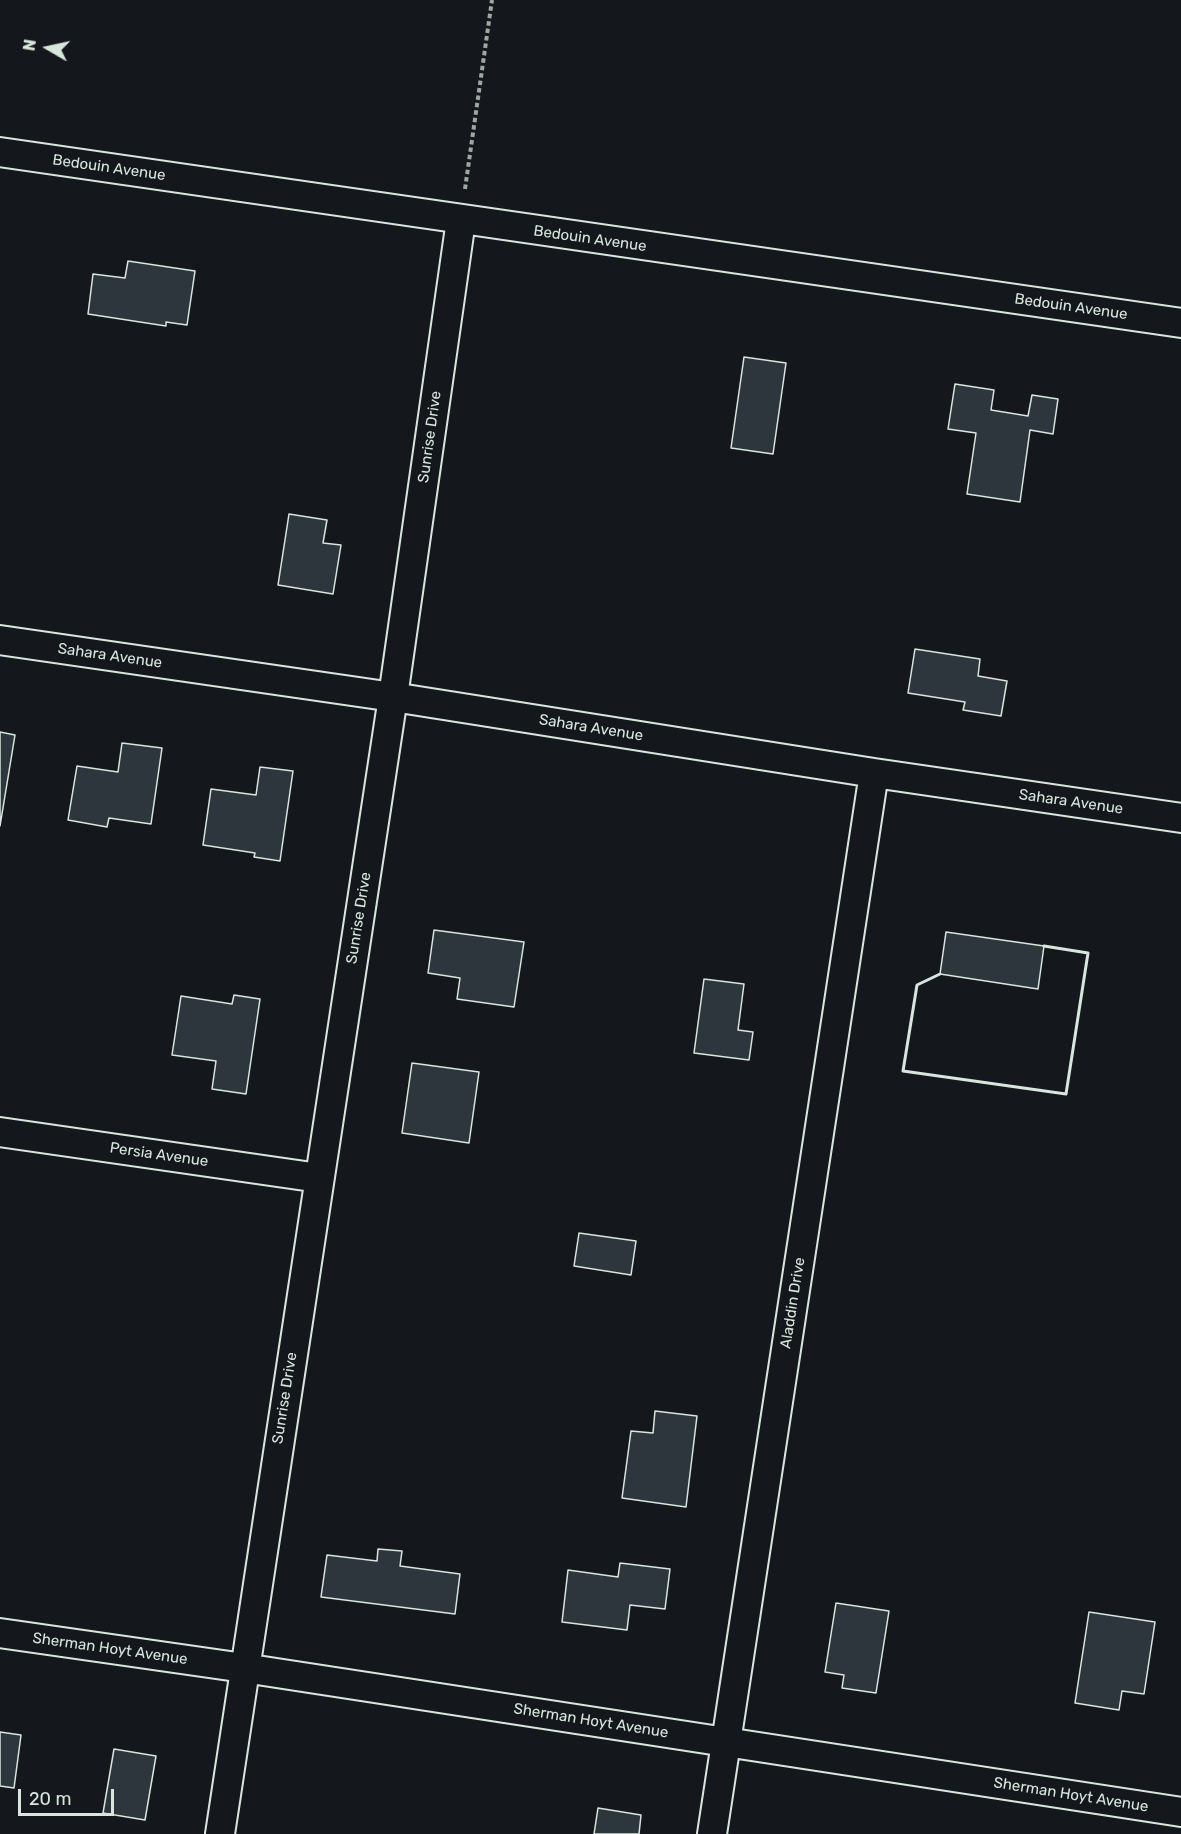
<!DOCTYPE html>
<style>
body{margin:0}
#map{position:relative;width:1181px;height:1834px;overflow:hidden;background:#14181c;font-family:Rubik,sans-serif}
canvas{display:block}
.north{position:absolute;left:18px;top:18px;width:60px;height:60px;-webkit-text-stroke:4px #14181c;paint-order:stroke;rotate:279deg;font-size:16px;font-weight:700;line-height:24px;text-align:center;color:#d8e6dc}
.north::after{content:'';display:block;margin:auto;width:21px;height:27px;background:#d8e6dc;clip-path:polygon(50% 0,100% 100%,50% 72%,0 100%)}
.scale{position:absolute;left:18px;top:1789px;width:96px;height:27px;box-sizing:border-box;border:3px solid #d8e6dc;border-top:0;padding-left:8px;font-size:18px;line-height:21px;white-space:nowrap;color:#d8e6dc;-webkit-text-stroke:4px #14181c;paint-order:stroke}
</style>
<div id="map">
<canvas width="1181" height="1834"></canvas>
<div class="north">N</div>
<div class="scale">20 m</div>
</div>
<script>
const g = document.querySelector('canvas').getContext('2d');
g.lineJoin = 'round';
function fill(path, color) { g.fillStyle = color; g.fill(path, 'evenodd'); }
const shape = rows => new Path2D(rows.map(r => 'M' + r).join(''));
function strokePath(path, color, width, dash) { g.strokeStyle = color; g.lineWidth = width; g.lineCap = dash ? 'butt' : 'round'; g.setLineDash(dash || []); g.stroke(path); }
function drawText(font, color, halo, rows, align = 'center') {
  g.font = font + ' Rubik,sans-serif'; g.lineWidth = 4.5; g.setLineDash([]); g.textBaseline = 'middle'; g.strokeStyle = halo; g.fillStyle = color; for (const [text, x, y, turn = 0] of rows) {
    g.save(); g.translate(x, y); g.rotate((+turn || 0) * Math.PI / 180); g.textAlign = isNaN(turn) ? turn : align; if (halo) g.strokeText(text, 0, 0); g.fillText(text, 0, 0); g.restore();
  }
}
const building = shape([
 [128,261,195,271,187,325,166,322,166,326,88,314,93,274,125,278,128,261],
 [744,357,786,363,773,454,731,448,744,357],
 [955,384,994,390,991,410,1028,416,1032,395,1058,399,1053,434,1030,430,1020,502,967,494,976,433,948,429,955,384],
 [289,514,327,520,323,543,341,545,333,594,278,585,289,514],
 [915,649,980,659,978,676,1007,681,1001,716,963,710,965,702,908,693,915,649],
 [0,732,15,735,0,826,0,732],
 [122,743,162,748,151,824,109,818,107,827,68,820,77,766,118,772,122,743],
 [260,767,293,771,280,861,254,857,255,853,203,845,211,789,256,795,260,767],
 [434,930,524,942,514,1007,457,999,460,978,428,973,434,930],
 [946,932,1044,946,1038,989,940,974,946,932],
 [704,979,744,984,738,1030,753,1032,749,1060,694,1053,704,979],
 [234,995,260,999,246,1094,212,1089,216,1061,172,1055,181,996,232,1004,234,995],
 [412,1063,479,1072,469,1143,402,1133,412,1063],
 [579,1233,636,1241,631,1275,574,1266,579,1233],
 [655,1411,697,1416,686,1507,622,1498,631,1431,653,1433,655,1411],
 [378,1549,402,1551,400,1566,460,1574,455,1614,321,1597,327,1555,377,1561,378,1549],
 [620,1563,670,1569,665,1609,630,1605,627,1630,562,1622,568,1570,618,1577,620,1563],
 [836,1603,889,1611,876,1693,842,1688,844,1675,825,1672,836,1603],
 [1089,1612,1155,1622,1144,1694,1122,1691,1119,1710,1075,1703,1089,1612],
 [0,1732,21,1735,14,1788,0,1786,0,1732],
 [114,1749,156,1756,145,1820,103,1813,114,1749],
 [598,1808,641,1815,639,1834,594,1834,598,1808]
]);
fill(building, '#2c363c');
strokePath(building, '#d8e6dc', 1.5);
const minor = shape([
 [0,152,1181,323],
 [0,640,393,697,874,773,1181,818],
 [0,1132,319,1178],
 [0,1633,244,1668,1181,1812],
 [220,1834,393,697,461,220],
 [712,1834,874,773]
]);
strokePath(minor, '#d8e6dc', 32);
strokePath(shape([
 [465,189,492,0]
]), '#9da8a2', 4, [4.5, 3]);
strokePath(minor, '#14181c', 28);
strokePath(shape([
 [940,974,917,985,903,1071,1066,1094,1088,953,1044,946]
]), '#d8e6dc', 3);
drawText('15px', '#d8e6dc', '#14181c', [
 ["Bedouin Avenue",109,168,8],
 ["Bedouin Avenue",590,239,8],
 ["Bedouin Avenue",1071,307,8],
 ["Sunrise Drive",430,437,-82],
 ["Sahara Avenue",110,656,8],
 ["Sahara Avenue",591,728,9],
 ["Sahara Avenue",1071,802,8],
 ["Sunrise Drive",359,918,-81],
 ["Persia Avenue",159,1155,8],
 ["Aladdin Drive",793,1303,-81],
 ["Sunrise Drive",285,1398,-81],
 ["Sherman Hoyt Avenue",110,1649,8],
 ["Sherman Hoyt Avenue",591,1721,9],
 ["Sherman Hoyt Avenue",1071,1795,9]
]);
</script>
